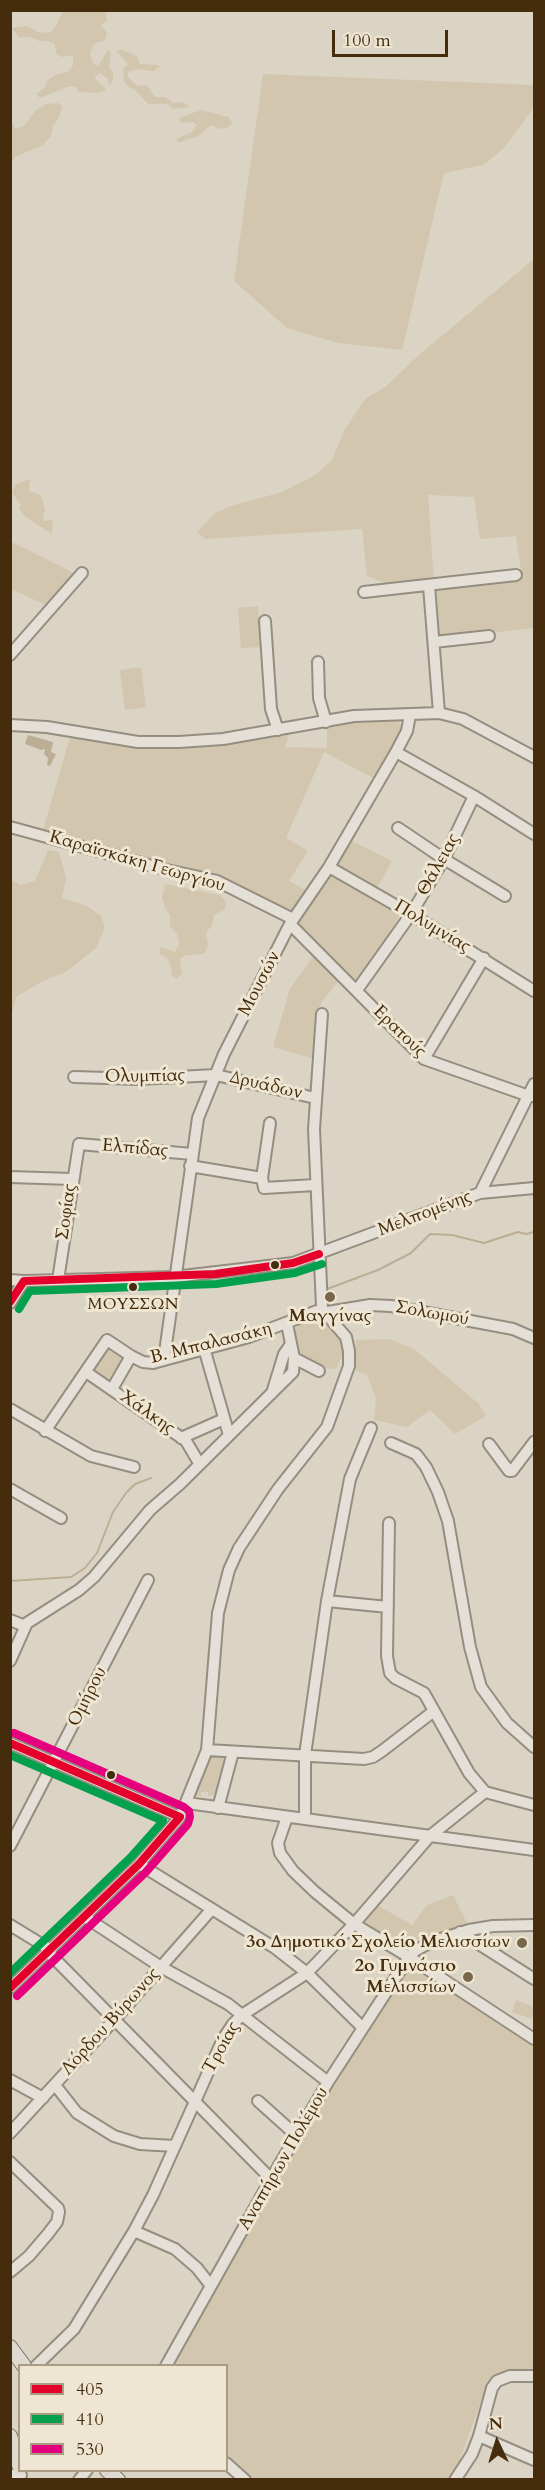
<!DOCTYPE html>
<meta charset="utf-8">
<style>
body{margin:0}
#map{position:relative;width:545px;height:2490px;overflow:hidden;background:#dbd4c4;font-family:Cardo,serif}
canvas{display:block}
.frame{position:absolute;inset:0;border:12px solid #442c0c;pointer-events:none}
.legend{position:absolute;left:18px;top:2364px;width:210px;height:108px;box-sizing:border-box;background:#eee5d2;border:2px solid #aa9b83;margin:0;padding:8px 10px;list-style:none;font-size:18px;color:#442c0c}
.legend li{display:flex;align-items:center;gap:12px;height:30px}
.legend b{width:30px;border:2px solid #aa9b83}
.north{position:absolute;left:467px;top:2412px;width:60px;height:60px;-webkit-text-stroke:4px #eee5d2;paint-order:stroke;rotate:356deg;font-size:16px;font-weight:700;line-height:24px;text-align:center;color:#442c0c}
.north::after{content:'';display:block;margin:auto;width:21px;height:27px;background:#442c0c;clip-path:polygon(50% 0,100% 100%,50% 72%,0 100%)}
.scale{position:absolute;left:332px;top:30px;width:116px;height:27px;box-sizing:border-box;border:3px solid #442c0c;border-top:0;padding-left:8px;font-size:18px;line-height:21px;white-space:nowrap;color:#442c0c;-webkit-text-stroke:4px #eee5d2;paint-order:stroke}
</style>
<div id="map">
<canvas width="545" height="2490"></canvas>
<div class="frame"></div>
<ul class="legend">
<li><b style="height:8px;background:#e4002b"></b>405</li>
<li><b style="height:8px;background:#03a04e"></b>410</li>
<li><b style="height:8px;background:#e5007d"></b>530</li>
</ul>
<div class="north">N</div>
<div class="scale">100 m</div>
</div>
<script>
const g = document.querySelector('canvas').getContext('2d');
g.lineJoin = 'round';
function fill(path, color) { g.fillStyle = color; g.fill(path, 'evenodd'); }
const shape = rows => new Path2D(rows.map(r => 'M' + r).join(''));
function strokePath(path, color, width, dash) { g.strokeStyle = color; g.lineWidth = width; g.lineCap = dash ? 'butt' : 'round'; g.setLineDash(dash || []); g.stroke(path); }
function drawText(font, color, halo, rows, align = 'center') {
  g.font = font + ' Cardo,serif'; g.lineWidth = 6; g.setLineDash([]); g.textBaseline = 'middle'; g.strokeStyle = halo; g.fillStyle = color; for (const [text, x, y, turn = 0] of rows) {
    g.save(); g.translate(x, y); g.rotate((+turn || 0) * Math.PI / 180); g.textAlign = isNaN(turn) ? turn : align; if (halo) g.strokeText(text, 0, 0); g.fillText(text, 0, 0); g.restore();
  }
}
fill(shape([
 [63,11,104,11,106,14,107,20,101,25,107,33,105,40,94,44,90,53,92,62,98,66,108,50,111,53,109,67,113,72,113,81,109,86,108,79,100,73,94,77,106,90,99,93,79,92,75,86,67,87,40,98,36,94,45,87,48,80,55,75,68,72,73,65,73,55,62,57,56,53,55,44,48,41,39,41,30,37,19,37,11,28,27,26,38,32,49,33,54,29],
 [121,49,138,57,140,64,157,65,160,67,153,71,136,69,128,72,128,77,137,86,147,85,155,97,165,97,173,103,182,102,190,107,173,109,167,104,148,104,135,90,127,86,124,80,123,69,128,64,116,51],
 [263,74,534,85,534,107,504,148,483,165,444,173,402,350,338,343,287,328,234,281],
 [58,103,62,107,60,116,53,125,51,136,43,145,15,157,11,164,11,122,15,128,23,127,37,109,47,104],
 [201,110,229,117,232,123,227,128,219,129,211,125,196,138,187,139,179,143,176,139,192,132,197,125,193,122,181,123,179,118],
 [534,259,534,628,435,639,431,590,517,578,521,572,516,536,480,539,474,497,428,495,434,582,391,585,367,576,362,529,205,539,197,532,215,513,231,506,279,493,314,476,332,460,345,429,366,398,384,388,420,354],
 [30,479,29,491,41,495,45,510,43,515,44,521,53,520,52,534,26,517,19,509,21,505,12,493,15,485],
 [10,541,78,575,48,606,11,589],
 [258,606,261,647,241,648,238,608],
 [141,667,146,707,125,710,120,670],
 [375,718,395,720,402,725,402,734,377,780,324,752,286,838,308,851,289,881,309,892,293,913,219,877,43,830,70,737,125,745,290,732,285,747,327,748,327,725],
 [350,840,392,861,374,894,403,910,358,985,296,922],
 [48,850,59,852,66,878,62,898,87,906,101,916,105,928,96,948,66,972,43,981,16,997,11,1017,11,879,20,885,35,881],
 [165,884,220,895,226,902,225,909,214,915,212,925,206,933,208,945,204,954,186,955,180,959,182,973,177,979,172,976,171,966,167,958,159,954,161,947,175,952,179,944,177,934,170,926,170,915,165,908,162,897],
 [316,953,340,979,321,1003,314,1059,273,1047,290,988],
 [315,1319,331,1324,346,1347,336,1369,323,1368,297,1354,294,1339,295,1331,298,1326,307,1320],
 [389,1339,414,1349,479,1404,486,1416,455,1434,430,1410,407,1427,374,1420,376,1398,367,1375,351,1369,355,1356,356,1340],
 [108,1345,125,1356,108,1381,91,1370],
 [207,1753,226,1754,216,1794,208,1796,208,1792,201,1792,201,1796,192,1796],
 [453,1895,467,1923,436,1933,413,1944,401,1946,393,1944,362,1922,377,1905,412,1925,427,1905],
 [410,1961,534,2043,534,2373,498,2376,488,2382,455,2473,450,2479,250,2479,227,2458,226,2366,171,2366,276,2178],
 [516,2000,534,2007,532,2019,512,2012]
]), '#d2c6ae');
fill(shape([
 [28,735,53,742,51,752,56,754,50,766,47,765,48,758,44,754,45,749,41,750,25,744]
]), '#bcae94');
strokePath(shape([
 [327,1289,378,1270,411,1253,430,1234,452,1235,484,1243,518,1232,526,1234,534,1232],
 [10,1581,71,1577,85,1568,97,1553,113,1512,126,1493,135,1484,151,1478]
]), '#bcae94', 2);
const minor = shape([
 [429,586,439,713],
 [364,592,516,575],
 [265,621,271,709,278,730],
 [434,642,489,636],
 [10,655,82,573],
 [318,662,319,698,326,722],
 [10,725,47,727,138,742,179,742,223,739,354,716,439,713,463,719,534,757],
 [396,752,474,796,534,834],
 [10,827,167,870,217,881,293,919],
 [398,828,444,859,505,896],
 [329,867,411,914,534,991],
 [290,924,424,1059,529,1096,534,1096],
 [357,990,411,914,444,859,474,796],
 [424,1059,484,958],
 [74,1077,139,1079,216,1075,315,1098],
 [270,1123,262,1178,264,1188,315,1185],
 [190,1166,262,1178],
 [10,1177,72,1179],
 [480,1193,534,1084],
 [10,1280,24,1281,174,1277,293,1263,480,1193,534,1188],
 [58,1280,79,1144,192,1154],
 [10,1303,24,1281],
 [322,1307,314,1129,322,1014],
 [328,1312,370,1305,391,1306,513,1329,534,1338],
 [287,1324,294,1358,319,1371],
 [204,1348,229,1435],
 [164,1359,198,1118,224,1054,290,924,329,867,396,752,407,731,410,715],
 [86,1372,186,1441,199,1463],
 [112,1389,131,1356],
 [272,1393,284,1354,291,1344],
 [10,1409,91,1456,134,1467],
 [45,1431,107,1340,131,1356,143,1362,153,1363,249,1337,317,1311],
 [181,1438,224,1419],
 [391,1443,416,1454,426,1467,438,1492,448,1521,470,1647,481,1687,507,1723,534,1747],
 [489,1444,509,1471,512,1471,534,1442],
 [10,1489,61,1518],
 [389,1523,387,1656,390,1673,395,1678,424,1693,469,1773,485,1792,534,1805],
 [327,1601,388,1607],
 [10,1620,25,1626],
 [10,1661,27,1623,79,1590,94,1577,150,1510,180,1484,293,1372,294,1358],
 [10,1743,180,1817],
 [207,1750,364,1759,373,1757,382,1751,434,1711],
 [187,1803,534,1850],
 [218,1808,233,1752],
 [287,1817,278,1843,280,1853,293,1871,315,1892,354,1924,409,1957,534,2039],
 [305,1819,305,1755,327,1601,350,1479,371,1428],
 [10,1846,148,1580],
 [139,1864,275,1948,307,1973,363,2028],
 [85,1917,161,1967,228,2004,328,2082],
 [10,1925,51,1950],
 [460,1932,534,1979],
 [49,1953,271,2179],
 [10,1988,139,1864,180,1817,207,1750,218,1613,229,1570,239,1548,278,1489,327,1427,349,1366,349,1351,346,1337,327,1315],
 [10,2080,43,2098],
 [55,2085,77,2113,114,2136,140,2144,175,2146],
 [258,2101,297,2136],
 [10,2133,115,2019,211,1910],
 [10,2162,58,2208,59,2212,57,2222,47,2235,29,2256,10,2272],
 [134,2231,175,2249,197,2268,211,2286],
 [36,2366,74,2329,134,2231,153,2195,223,2039,233,2024,242,2015,307,1973,354,1924,430,1836,485,1792],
 [166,2366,271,2179,328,2082,409,1957,415,1951,431,1942,469,1930,493,1926,534,1925],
 [479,2436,534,2460],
 [226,2463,245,2480],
 [10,2475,21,2475],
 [79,2480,87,2470],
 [455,2480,472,2454,479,2436,492,2388,497,2381,510,2376,534,2376]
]);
const major = shape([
 [10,2347,24,2366],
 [10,2436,20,2468],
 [107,2470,118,2480]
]);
strokePath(minor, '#958e80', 14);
strokePath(major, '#7e7669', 16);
strokePath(minor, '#e4e0d8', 10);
strokePath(major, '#dedad1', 14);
strokePath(shape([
 [10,1302,24,1281,215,1274,293,1263,319,1254],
 [10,1743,180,1817,139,1864,10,1988]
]), '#e4002b', 8);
strokePath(shape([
 [19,1309,30,1291,216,1284,295,1273,322,1264],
 [10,1755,163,1821,131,1857,10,1973]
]), '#03a04e', 8);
strokePath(shape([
 [14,1733,184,1807,189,1811,190,1817,188,1824,146,1872,17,1996]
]), '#e5007d', 8);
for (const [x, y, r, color] of [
 [275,1265,5,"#442c0c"],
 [133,1287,5,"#442c0c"],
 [330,1297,6,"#79674c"],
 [111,1775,5,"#442c0c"],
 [522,1943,6,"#79674c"],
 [468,1977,6,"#79674c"]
]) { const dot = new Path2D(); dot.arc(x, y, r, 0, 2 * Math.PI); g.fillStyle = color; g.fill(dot); strokePath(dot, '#eee5d2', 2); }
drawText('16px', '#442c0c', '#eee5d2', [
 ["ΜΟΥΣΣΩΝ",133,1305]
]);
drawText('18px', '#442c0c', '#eee5d2', [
 ["Καραϊσκάκη Γεωργίου",137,862,16],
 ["Θάλειας",439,865,-61],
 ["Πολυμνίας",432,927,31],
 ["Μουσών",260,984,-63],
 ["Ερατούς",399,1032,44],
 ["Ολυμπίας",145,1077,-1],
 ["Δρυάδων",266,1086,13],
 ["Ελπίδας",135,1149,5],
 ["Σοφίας",67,1212,-82],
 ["Μελπομένης",425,1214,-21],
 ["Σολωμού",432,1314,10],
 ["Β. Μπαλασάκη",211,1344,-14],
 ["Χάλκης",147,1413,35],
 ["Ομήρου",88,1697,-63],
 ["Λόρδου Βύρωνος",111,2022,-48],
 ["Τροίας",222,2048,-61],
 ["Αναπήρων Πολέμου",284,2159,-60]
]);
drawText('bold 18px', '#442c0c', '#eee5d2', [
 ["Μαγγίνας",330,1317,"center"],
 ["3ο Δημοτικό Σχολείο Μελισσίων",510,1943],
 ["2ο Γυμνάσιο",456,1967],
 ["Μελισσίων",456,1988]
], 'right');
</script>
